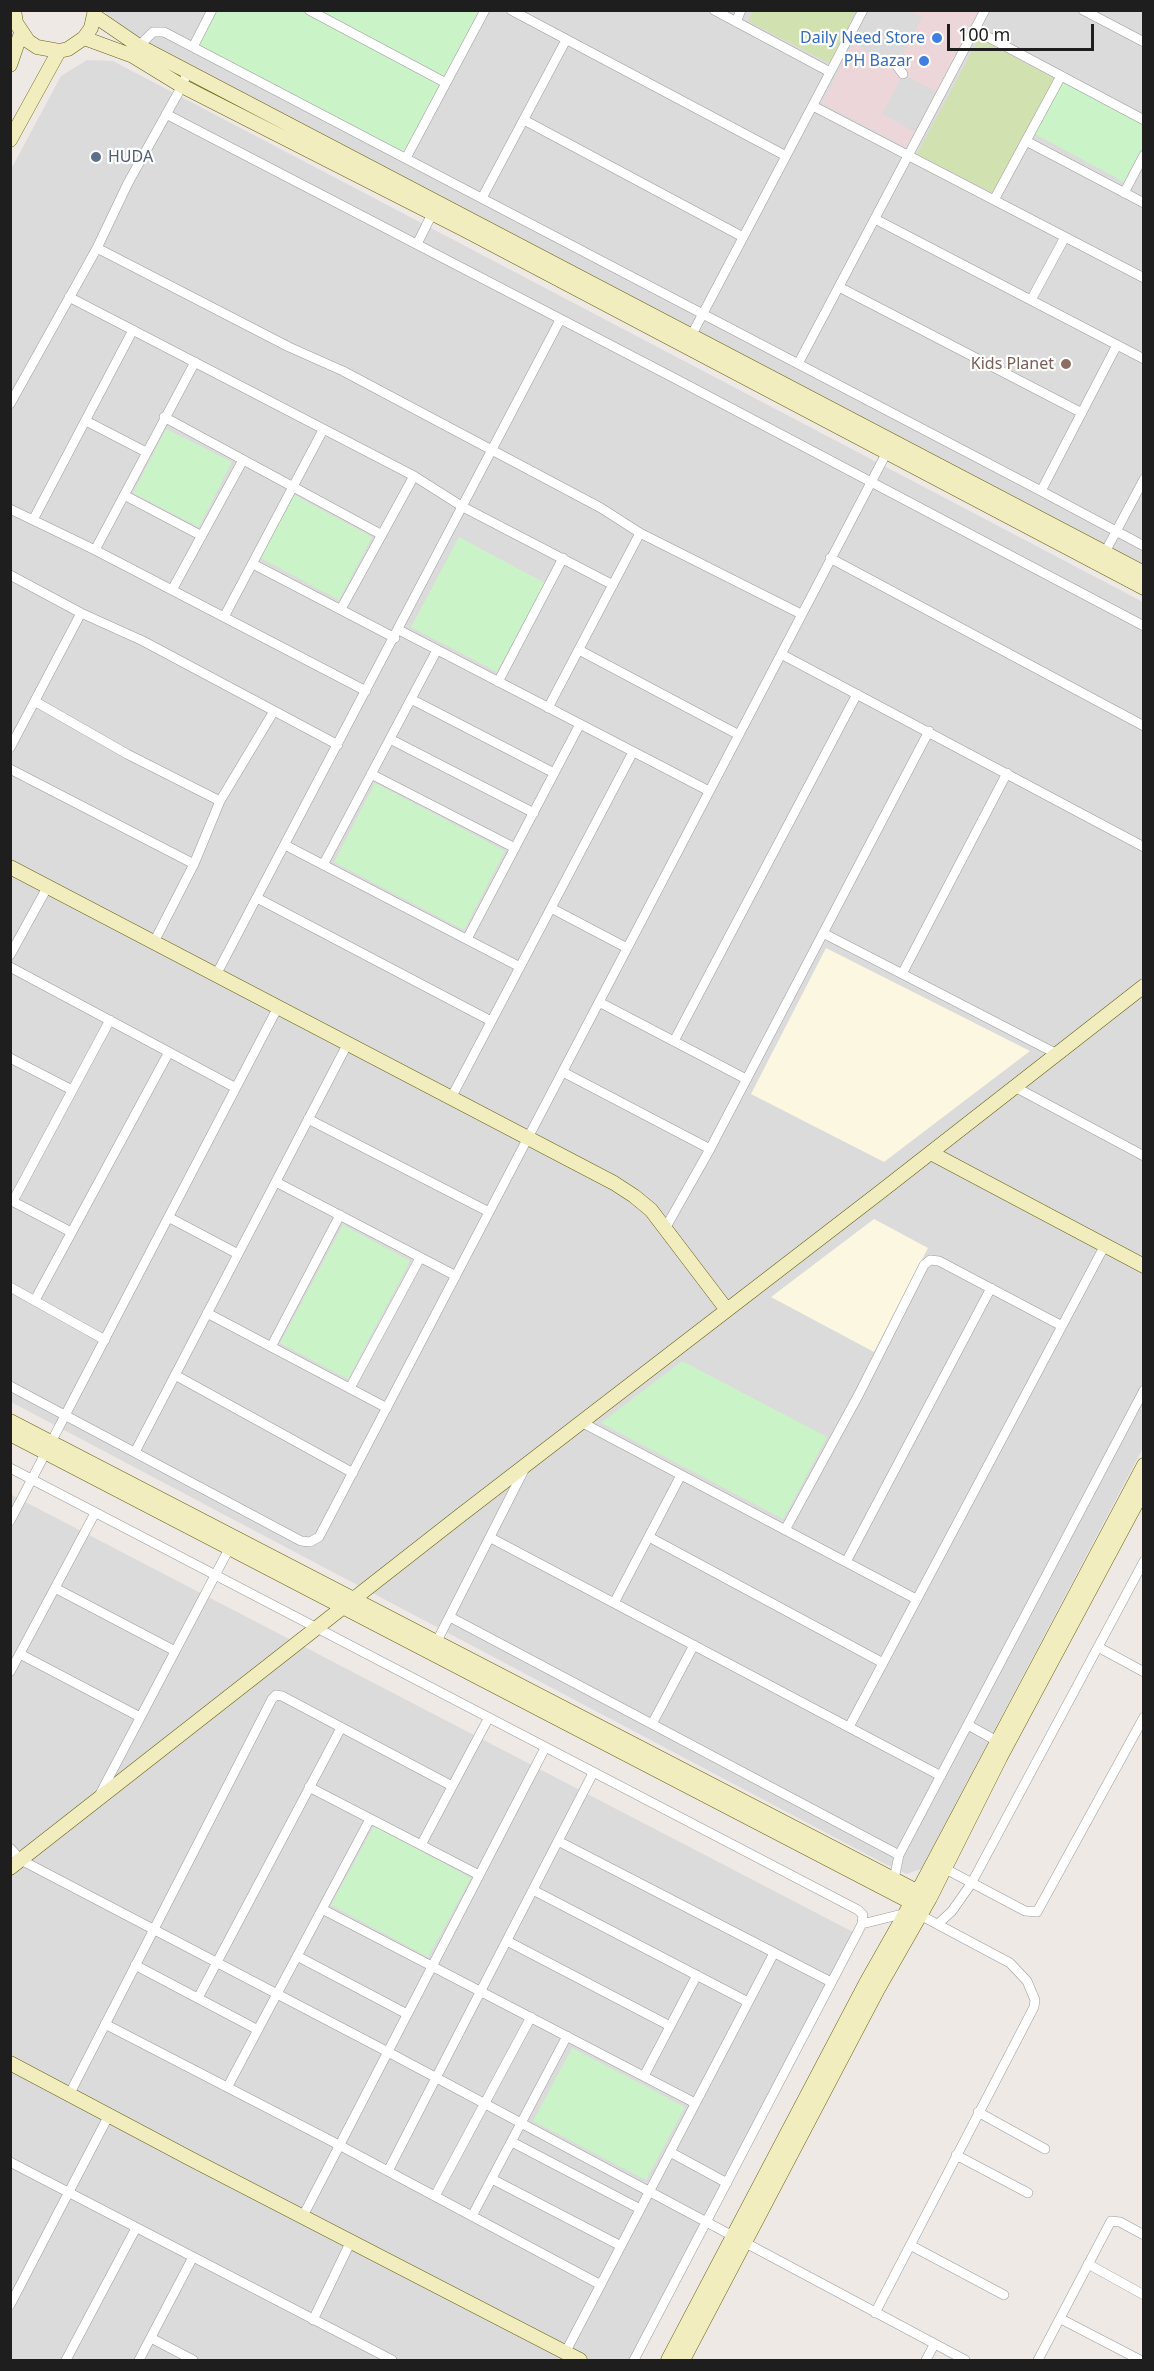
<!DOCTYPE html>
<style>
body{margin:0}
#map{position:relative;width:1154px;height:2371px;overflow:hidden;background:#eee9e5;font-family:"Noto Sans",sans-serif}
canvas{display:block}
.frame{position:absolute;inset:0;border:12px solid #1e1e1e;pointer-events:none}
.scale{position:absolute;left:947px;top:24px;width:147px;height:27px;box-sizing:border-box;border:3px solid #1e1e1e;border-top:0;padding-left:8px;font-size:18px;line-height:21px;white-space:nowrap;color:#1e1e1e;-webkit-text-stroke:4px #fff;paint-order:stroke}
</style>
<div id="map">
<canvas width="1154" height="2371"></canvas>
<div class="frame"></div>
<div class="scale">100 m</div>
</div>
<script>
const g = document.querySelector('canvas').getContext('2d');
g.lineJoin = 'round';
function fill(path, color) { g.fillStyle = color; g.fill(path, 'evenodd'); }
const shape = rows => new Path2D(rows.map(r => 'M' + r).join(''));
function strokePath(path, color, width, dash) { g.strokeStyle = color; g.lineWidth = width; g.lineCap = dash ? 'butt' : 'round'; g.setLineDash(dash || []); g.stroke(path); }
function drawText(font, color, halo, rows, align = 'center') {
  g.font = font + ' "Noto Sans",sans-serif'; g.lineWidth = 4.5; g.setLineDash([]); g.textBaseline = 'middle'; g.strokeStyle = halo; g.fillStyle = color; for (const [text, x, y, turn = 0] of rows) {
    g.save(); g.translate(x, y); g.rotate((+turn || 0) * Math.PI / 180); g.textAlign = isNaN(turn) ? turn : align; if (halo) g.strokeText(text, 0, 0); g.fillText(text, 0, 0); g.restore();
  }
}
fill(shape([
 [105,11,1143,11,1143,581,145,58,110,25],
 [87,60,113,61,1143,602,1143,1448,921,1869,907,1874,887,1865,11,1402,10,171,61,76],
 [10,1494,857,1934,635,2360,11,2360]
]), '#dcdbdb');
fill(shape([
 [871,11,984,11,911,150,822,103]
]), '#edd6d9');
fill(shape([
 [826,948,1030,1051,884,1162,751,1094],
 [874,1219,928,1248,874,1352,771,1297]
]), '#fbf7e0');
fill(shape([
 [753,11,753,10,856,11,829,63,748,21],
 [979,38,1055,79,993,193,917,154]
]), '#d1e2b0');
fill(shape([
 [212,11,485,11,406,158,193,47],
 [1064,80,1143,122,1143,146,1124,182,1035,134],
 [166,429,232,462,199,527,133,493],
 [294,495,372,537,339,600,261,558],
 [459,537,545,583,497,672,411,627],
 [375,783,505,851,464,930,334,862],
 [343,1225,410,1261,348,1379,280,1343],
 [682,1361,827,1437,783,1519,601,1423],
 [374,1826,471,1878,428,1957,331,1905],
 [572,2048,685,2107,646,2180,533,2121]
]), '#caf3c7');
fill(shape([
 [863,11,909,11,922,17,897,66,847,40],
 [903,74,941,94,919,134,882,114]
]), '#dadada');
const street = shape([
 [309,10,446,83],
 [511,10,786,156],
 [714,10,830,72],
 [1083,10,1144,42],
 [736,22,741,10],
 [975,30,1144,120],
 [139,46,153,32,164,32,1041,491,1144,546],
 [193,47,212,10],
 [897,66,903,74],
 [813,106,1144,278],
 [166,114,674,378,1144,626],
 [524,120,743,237],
 [1026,141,1144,203],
 [406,158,485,10],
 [1124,193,1144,155],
 [482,198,566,40],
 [994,200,1061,76],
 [875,219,1144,359],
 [417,244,432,214],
 [97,248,289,347,343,371,601,508,640,533,801,614],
 [839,287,1082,413],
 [69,297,414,476,463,507,613,585],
 [1031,300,1065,237],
 [689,340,863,10],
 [798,364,985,10],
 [10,404,97,248,128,183,182,86,188,70],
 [164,417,382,535],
 [86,421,146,452],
 [1041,491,1117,345],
 [124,495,202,536],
 [10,509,95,550,366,691],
 [33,520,133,330],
 [95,550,195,362],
 [1103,556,1144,479],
 [830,558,1144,726],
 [253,564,395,638],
 [10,575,81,613,143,641,338,745],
 [172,590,243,460],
 [341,609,414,476],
 [224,617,323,430],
 [399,630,709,791],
 [579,650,739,735],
 [781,654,1144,847],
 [498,682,563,558],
 [411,699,554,773],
 [36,702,127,754,220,801],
 [548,708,640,533],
 [390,739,534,813],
 [10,748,81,613],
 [10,769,194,864],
 [371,774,515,848],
 [285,845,520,967],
 [323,865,437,650],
 [257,898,491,1021],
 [551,908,627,948],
 [823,933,1057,1054],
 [467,939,580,724],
 [154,942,194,864,220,801,274,711],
 [10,955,48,886],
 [10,967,236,1088],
 [902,974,1007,773],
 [216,975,560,320],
 [599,1002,746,1079],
 [674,1041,857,694],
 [10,1058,72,1090],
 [563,1072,710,1149],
 [1015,1087,1144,1156],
 [451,1098,633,752],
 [308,1119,489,1212],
 [276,1182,456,1276],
 [10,1200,71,1232],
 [13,1201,110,1020],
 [170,1218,238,1254],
 [666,1227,710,1149,929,731],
 [10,1287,105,1340],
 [35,1300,169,1052],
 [207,1313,387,1408],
 [271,1347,340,1215],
 [175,1375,353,1473],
 [10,1386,301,1541,310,1542,319,1537,888,450],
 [350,1388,420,1258],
 [581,1422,916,1599],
 [135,1452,348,1043],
 [10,1468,858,1910,863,1915,862,1924,634,2360],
 [10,1521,278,1007],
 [785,1530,859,1394,924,1265,930,1260,939,1261,1062,1326],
 [649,1537,883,1663],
 [491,1538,941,1776],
 [846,1562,991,1288],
 [55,1588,175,1651],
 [614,1603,681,1475],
 [450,1617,899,1855],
 [436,1643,526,1466],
 [1098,1647,1144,1672],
 [20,1654,140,1717],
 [10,1672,95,1513],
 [652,1724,694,1645],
 [968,1725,997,1741],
 [849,1727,1105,1245],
 [309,1787,479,1875],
 [99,1796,231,1545],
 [558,1841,831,1982],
 [421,1845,488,1719],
 [10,1848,21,1860,388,2052,965,2360],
 [940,1866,1025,1911,1037,1912,1144,1717],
 [894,1879,899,1855,1144,1390],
 [533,1890,748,2002],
 [322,1909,695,2103],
 [862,1924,906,1913],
 [938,1924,952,1911,971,1884,1144,1561],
 [507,1941,670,2026],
 [297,1956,407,2014],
 [135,1965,258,2030],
 [198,1998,341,1728],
 [105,2024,339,2145,601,2285],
 [644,2076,697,1975],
 [228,2086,370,1819],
 [70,2093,272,1699,276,1695,282,1696,452,1786],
 [978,2112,1045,2149],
 [512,2142,640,2209],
 [670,2152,727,2183],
 [956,2155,1028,2193],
 [10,2162,392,2360],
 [388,2171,593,1773],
 [492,2179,621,2246],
 [435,2196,531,2017],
 [303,2216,545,1748],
 [472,2216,567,2036],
 [910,2245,1004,2295],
 [1088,2264,1144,2295],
 [10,2305,109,2115],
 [875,2313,1034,2007,1035,2000,1027,1981,1010,1963,920,1915],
 [1061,2319,1140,2360],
 [313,2320,351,2241],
 [151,2338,193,2360],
 [565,2353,774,1953],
 [66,2360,136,2228],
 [139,2360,193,2257],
 [926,2360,934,2345],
 [1038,2360,1111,2221,1120,2222,1144,2235]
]);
const secondary = shape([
 [14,10,16,23,28,41,37,47,59,51,68,49,84,38,91,28,95,10],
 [95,16,139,46,1144,573],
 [84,38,133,56,182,86,465,230,1144,588],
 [10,65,21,33],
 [10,140,59,51],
 [10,867,614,1183,634,1196,651,1210,727,1310],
 [931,1153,1144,1266],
 [10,1421,930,1898],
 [10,1434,924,1909],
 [10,1868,457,1518,879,1193,1144,986],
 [10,2063,191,2159,580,2360],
 [668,2360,866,1983,918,1891,1144,1465],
 [683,2360,878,1989,930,1898,1000,1758,1144,1489]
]);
strokePath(street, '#9b9b9b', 10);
strokePath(secondary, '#696411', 15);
strokePath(street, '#fff', 9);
strokePath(secondary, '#f2edbe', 14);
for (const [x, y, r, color] of [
 [937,38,6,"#3f7fe0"],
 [924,61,6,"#3f7fe0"],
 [96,157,6,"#5c6f8a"],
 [1066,364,6,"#8d6e63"]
]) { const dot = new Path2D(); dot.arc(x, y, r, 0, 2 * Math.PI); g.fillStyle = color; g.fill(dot); strokePath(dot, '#fff', 2); }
drawText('16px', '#366cbe', '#fff', [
 ["Daily Need Store",925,38],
 ["PH Bazar",912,61]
], 'right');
drawText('16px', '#4e5e75', '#fff', [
 ["HUDA",108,157]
], 'left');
drawText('16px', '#785e54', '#fff', [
 ["Kids Planet",1054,364]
], 'right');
</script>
